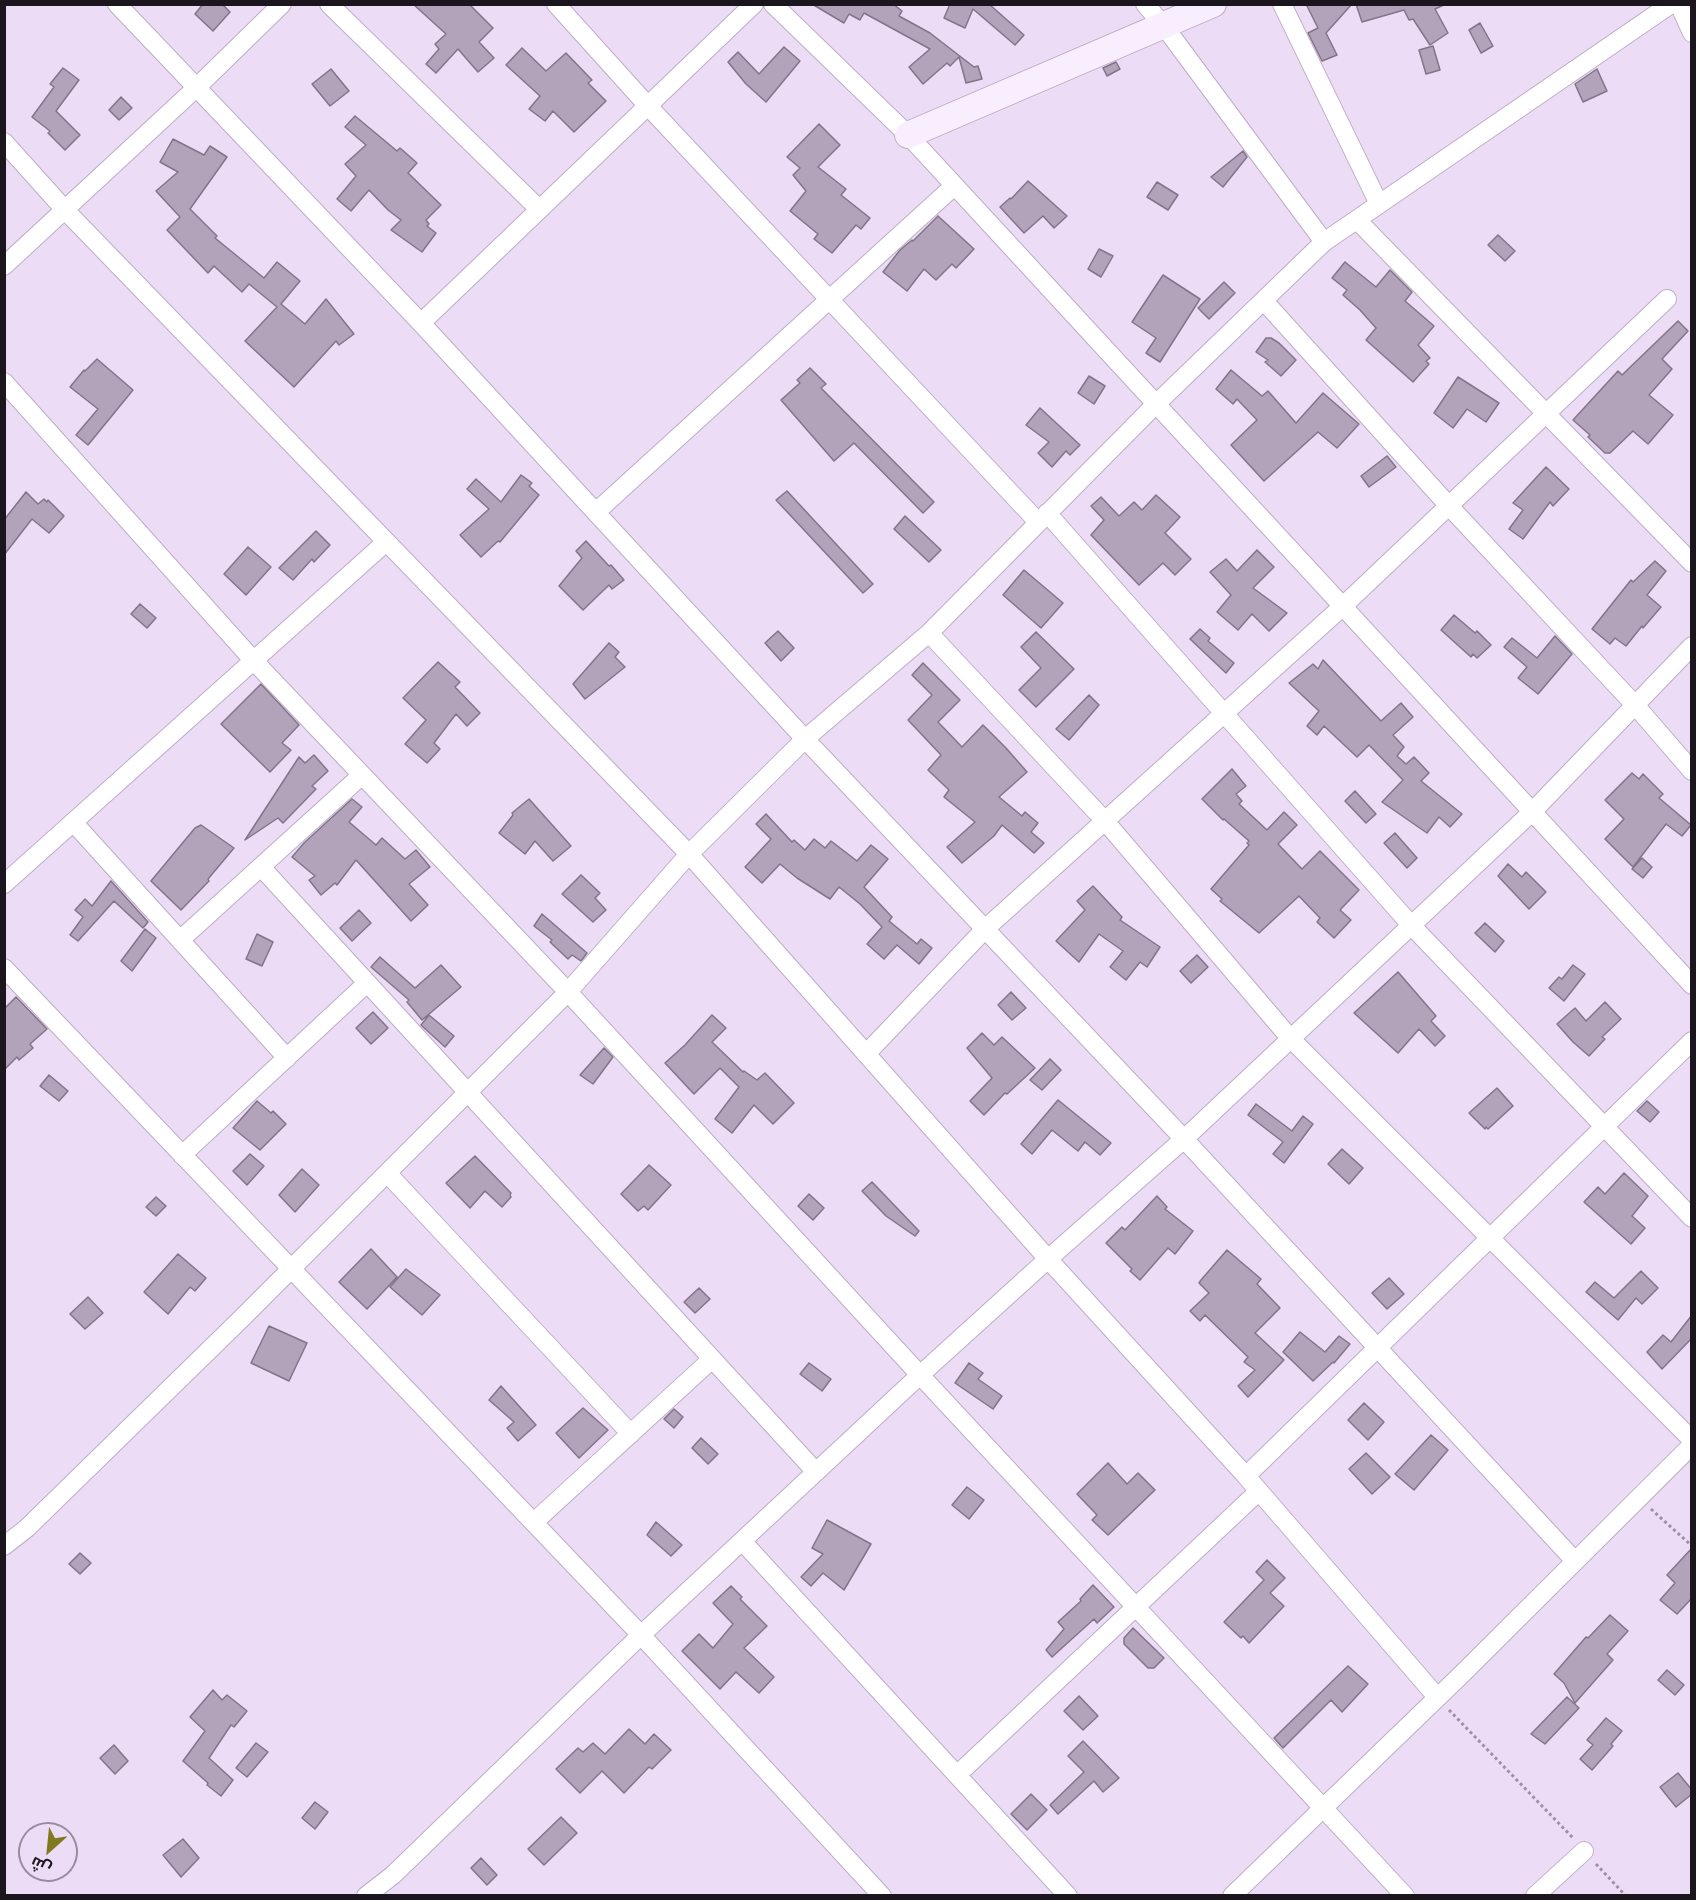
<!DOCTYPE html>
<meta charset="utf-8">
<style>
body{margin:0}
#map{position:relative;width:1696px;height:1900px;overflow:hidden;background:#eddcf5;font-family:"IBM Plex Sans",Cairo,sans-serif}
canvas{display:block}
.frame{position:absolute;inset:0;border:6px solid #1b151e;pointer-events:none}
.north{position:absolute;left:18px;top:1822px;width:60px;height:60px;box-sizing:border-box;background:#eddcf5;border:2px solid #998c9f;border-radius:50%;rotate:207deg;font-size:16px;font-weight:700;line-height:24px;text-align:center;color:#1b151e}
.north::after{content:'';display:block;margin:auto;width:21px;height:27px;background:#80791e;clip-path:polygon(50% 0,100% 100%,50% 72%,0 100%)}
</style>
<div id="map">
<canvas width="1696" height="1900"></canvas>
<div class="frame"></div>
<div class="north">ش</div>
</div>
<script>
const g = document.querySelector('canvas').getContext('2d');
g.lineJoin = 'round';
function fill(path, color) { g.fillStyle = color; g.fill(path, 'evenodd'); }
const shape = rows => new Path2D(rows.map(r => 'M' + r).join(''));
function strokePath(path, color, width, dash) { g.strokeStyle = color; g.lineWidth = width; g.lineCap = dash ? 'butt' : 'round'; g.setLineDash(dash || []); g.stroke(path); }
const building = shape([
 [203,4,222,4,230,12,213,31,195,14,203,4],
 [413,4,469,4,493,28,479,42,494,58,478,72,458,49,436,73,426,64,439,49,435,44,446,34,413,4],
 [812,4,893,4,902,11,899,16,930,33,974,67,978,66,982,79,966,83,959,57,950,66,947,63,923,84,909,67,930,49,864,13,860,20,849,14,844,23,812,4],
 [950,4,989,4,1024,35,1015,45,973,9,965,28,944,18,950,4],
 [1306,4,1352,4,1326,33,1337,55,1322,61,1308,33,1318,28,1306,4],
 [1356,4,1446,4,1435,9,1448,33,1430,45,1413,19,1409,20,1404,10,1362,22,1356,4],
 [1480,23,1493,46,1481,53,1469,30,1480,23],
 [1433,46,1440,70,1426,74,1419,50,1433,46],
 [784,47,800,61,766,102,746,84,728,62,738,52,759,74,784,47],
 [522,48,546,71,566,53,592,80,588,83,606,101,574,132,553,111,545,121,529,109,540,96,506,65,522,48],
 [1116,62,1120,69,1107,76,1103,68,1116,62],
 [63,68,79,80,56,111,80,135,65,150,48,133,50,131,32,117,54,87,50,84,63,68],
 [331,69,349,91,330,106,312,84,331,69],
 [1597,69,1607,91,1583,102,1575,84,1597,69],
 [121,97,132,108,119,120,109,110,121,97],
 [355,116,397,151,400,148,417,163,408,173,441,205,426,220,429,224,427,226,436,233,422,252,391,230,401,220,388,210,369,190,351,211,337,199,356,176,345,164,366,145,345,127,355,116],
 [819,124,840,145,818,167,846,189,841,195,870,218,861,229,856,225,832,253,814,239,818,234,790,211,806,191,793,175,800,168,787,157,819,124],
 [173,139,204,155,210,146,227,157,190,209,217,236,215,238,264,278,277,262,300,281,281,304,305,324,326,299,354,334,339,345,336,341,294,387,245,341,277,307,249,284,242,292,214,266,208,273,167,230,180,217,156,191,178,172,160,162,173,139],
 [1243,151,1247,157,1223,187,1211,177,1243,151],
 [1028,181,1067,216,1054,228,1043,216,1024,233,1000,207,1010,198,1011,199,1028,181],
 [1157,182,1178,195,1168,210,1147,197,1157,182],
 [938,216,974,249,956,268,952,264,936,280,924,269,907,291,883,272,900,250,912,240,913,241,938,216],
 [1498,235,1515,251,1505,261,1488,245,1498,235],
 [1099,249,1113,256,1101,277,1088,269,1099,249],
 [1345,262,1376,287,1390,270,1412,292,1405,301,1434,326,1418,345,1430,358,1426,361,1429,364,1413,382,1366,340,1376,328,1360,310,1343,295,1347,290,1332,278,1345,262],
 [1163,275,1200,299,1160,362,1146,353,1156,338,1132,322,1163,275],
 [1224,282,1235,293,1209,319,1198,308,1224,282],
 [1678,321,1688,331,1662,359,1672,369,1649,395,1673,415,1648,444,1633,431,1610,453,1605,453,1588,437,1590,435,1573,420,1618,371,1622,375,1678,321],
 [1266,338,1271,338,1279,343,1296,360,1281,376,1265,362,1268,360,1256,352,1266,338],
 [97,359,133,390,88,445,76,435,98,409,70,387,84,370,85,371,97,359],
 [810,368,826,384,821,388,934,502,923,513,854,443,834,461,781,400,800,383,797,380,810,368],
 [1231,370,1262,396,1268,391,1296,423,1323,393,1359,424,1337,448,1318,432,1264,481,1231,445,1257,420,1237,399,1233,404,1216,389,1231,370],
 [1089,376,1105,386,1094,404,1078,393,1089,376],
 [1458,377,1499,403,1486,422,1467,409,1453,428,1434,413,1458,377],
 [1040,408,1080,445,1070,455,1066,451,1052,467,1038,453,1049,442,1026,425,1040,408],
 [1387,456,1396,467,1369,487,1361,476,1387,456],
 [1546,467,1569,489,1553,506,1550,502,1523,539,1509,529,1523,510,1513,503,1546,467],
 [521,475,532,483,529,486,539,495,500,542,498,541,481,557,460,535,489,509,467,489,476,479,501,502,521,475],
 [787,491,873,584,863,593,776,500,787,491],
 [26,492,38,504,44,499,47,502,48,500,64,516,49,533,32,519,4,555,4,520,26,492],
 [1156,495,1180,517,1165,533,1191,559,1175,575,1163,563,1139,585,1091,535,1104,520,1091,506,1101,497,1119,516,1134,502,1142,510,1156,495],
 [905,516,941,550,929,562,894,529,905,516],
 [316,531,330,545,314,562,312,559,293,580,279,568,316,531],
 [586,541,609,566,611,565,624,580,612,589,609,585,583,610,559,586,582,558,576,551,586,541],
 [248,547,271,567,246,595,224,574,248,547],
 [1257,550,1274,567,1253,588,1287,613,1269,631,1252,614,1238,630,1217,612,1231,595,1210,572,1226,559,1237,571,1257,550],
 [1655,561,1666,571,1647,595,1661,607,1643,628,1642,626,1626,646,1615,638,1610,644,1592,629,1631,580,1633,582,1655,561],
 [1024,570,1063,603,1041,628,1003,595,1024,570],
 [140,604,156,618,147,628,131,614,140,604],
 [1454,615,1475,633,1477,631,1491,645,1477,658,1473,654,1471,657,1441,630,1454,615],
 [1200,629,1210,638,1208,641,1234,663,1226,673,1190,639,1200,629],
 [778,631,794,648,781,661,765,643,778,631],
 [1036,632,1074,669,1036,707,1019,690,1041,668,1021,647,1036,632],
 [1555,636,1572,654,1538,694,1518,678,1527,667,1504,647,1512,638,1537,658,1555,636],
 [609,643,619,652,615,657,625,667,585,699,573,684,609,643],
 [1323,660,1381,721,1401,703,1413,717,1393,735,1404,747,1397,756,1406,764,1414,757,1429,773,1421,781,1462,814,1450,827,1439,817,1427,833,1382,802,1403,780,1369,745,1357,757,1324,726,1317,735,1307,726,1319,711,1289,683,1313,664,1318,669,1323,660],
 [438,662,460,682,455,687,480,713,467,726,456,714,434,743,440,749,427,763,405,744,426,720,403,698,438,662],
 [923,663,960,700,938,722,962,747,983,725,1006,748,1027,772,999,797,1022,816,1025,812,1038,823,1031,832,1044,843,1034,853,1002,825,994,836,962,863,947,847,975,822,944,797,949,790,928,770,941,755,908,720,932,695,912,675,923,663],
 [261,684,299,725,282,743,291,750,270,772,221,724,261,684],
 [1089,695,1099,705,1069,740,1056,729,1089,695],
 [314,755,328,771,312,786,316,789,283,823,278,818,245,840,299,757,305,763,314,755],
 [1232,769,1246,786,1236,794,1242,801,1239,804,1267,830,1284,812,1297,825,1278,844,1302,869,1320,851,1359,890,1340,910,1351,920,1334,938,1317,922,1320,918,1299,896,1259,933,1220,901,1222,899,1211,889,1249,845,1247,843,1249,841,1224,819,1223,820,1202,799,1232,769],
 [1632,773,1639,779,1643,774,1663,794,1659,798,1691,825,1682,836,1666,824,1633,867,1605,839,1624,819,1605,800,1632,773],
 [1355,791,1376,814,1366,823,1345,801,1355,791],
 [352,799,362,807,349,822,376,845,382,838,405,859,416,850,430,867,409,884,428,905,411,921,356,860,337,885,335,883,321,895,309,880,315,876,292,857,304,843,352,799],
 [529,799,571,846,553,861,535,841,525,854,499,833,513,815,512,813,529,799],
 [766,814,792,842,794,840,805,850,814,839,825,848,831,841,857,861,871,845,888,859,864,887,892,917,889,921,917,944,921,939,932,948,919,964,897,945,884,959,867,944,882,927,860,904,839,887,830,899,797,878,780,864,762,883,745,867,771,839,756,824,766,814],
 [201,825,234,848,208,879,209,881,181,910,151,881,195,828,201,825],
 [1395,833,1417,858,1407,868,1384,843,1395,833],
 [1642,858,1652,867,1643,878,1632,869,1642,858],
 [1508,864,1522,877,1526,872,1546,892,1529,909,1498,876,1508,864],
 [581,875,600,893,595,898,606,910,593,922,562,894,581,875],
 [111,881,148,922,143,928,114,901,78,941,70,935,83,917,75,910,85,899,92,906,111,881],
 [1093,886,1122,917,1120,920,1160,947,1147,967,1140,962,1126,980,1110,967,1123,951,1099,934,1079,962,1056,941,1085,910,1077,901,1093,886],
 [359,910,371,923,352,941,340,928,359,910],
 [542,914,587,953,581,961,572,955,568,959,550,942,552,940,534,926,542,914],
 [1485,923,1504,941,1495,952,1475,933,1485,923],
 [145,929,156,938,132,971,121,961,145,929],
 [257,934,273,942,262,966,246,959,257,934],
 [1197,955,1208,967,1191,983,1180,971,1197,955],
 [380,957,415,988,441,965,461,987,422,1020,407,1002,409,1000,371,967,380,957],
 [1573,965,1585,974,1564,1001,1549,988,1559,977,1562,979,1573,965],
 [1398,972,1436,1016,1431,1021,1445,1036,1435,1046,1419,1029,1398,1053,1354,1013,1398,972],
 [1011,992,1026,1008,1012,1020,998,1005,1011,992],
 [16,997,47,1029,30,1044,33,1048,19,1060,17,1057,4,1070,4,1009,16,997],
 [1605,1002,1621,1019,1602,1037,1605,1039,1589,1056,1573,1042,1557,1024,1575,1008,1586,1021,1605,1002],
 [373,1012,388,1028,371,1044,356,1028,373,1012],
 [429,1015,454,1036,445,1047,421,1025,429,1015],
 [712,1015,726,1028,712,1042,713,1043,743,1072,744,1071,757,1080,765,1073,794,1103,773,1124,754,1105,732,1133,715,1119,739,1087,720,1068,694,1094,665,1063,685,1045,712,1015],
 [982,1033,994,1045,1002,1037,1035,1068,1007,1094,1005,1093,984,1115,970,1101,992,1078,967,1048,982,1033],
 [604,1048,613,1057,593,1084,580,1075,604,1048],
 [1050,1059,1061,1070,1042,1090,1030,1080,1050,1059],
 [49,1075,68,1091,59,1101,40,1086,49,1075],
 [1497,1088,1513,1106,1488,1129,1486,1127,1485,1129,1469,1113,1497,1088],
 [1058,1100,1111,1143,1100,1155,1085,1142,1078,1151,1052,1130,1032,1154,1021,1144,1058,1100],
 [257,1101,271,1113,273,1111,286,1124,260,1150,233,1128,257,1101],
 [1647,1101,1659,1112,1650,1122,1637,1111,1647,1101],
 [1256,1104,1292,1131,1303,1116,1313,1124,1284,1163,1273,1154,1283,1142,1248,1115,1256,1104],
 [1342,1149,1363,1168,1349,1184,1328,1164,1342,1149],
 [250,1154,264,1166,247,1185,233,1171,250,1154],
 [475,1156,511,1193,510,1195,511,1197,502,1207,485,1191,470,1208,446,1183,475,1156],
 [649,1165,671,1185,648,1210,644,1206,638,1211,621,1194,649,1165],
 [302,1169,319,1185,295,1212,279,1195,302,1169],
 [1624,1173,1648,1196,1632,1216,1645,1228,1631,1244,1584,1202,1598,1187,1605,1194,1624,1173],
 [872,1182,919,1231,915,1236,886,1216,862,1191,872,1182],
 [809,1194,824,1208,813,1220,798,1206,809,1194],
 [1157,1196,1167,1207,1165,1209,1193,1231,1175,1254,1168,1248,1140,1280,1130,1271,1132,1269,1106,1243,1122,1227,1125,1230,1157,1196],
 [156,1197,166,1206,156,1216,146,1207,156,1197],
 [371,1249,397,1277,367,1309,339,1282,371,1249],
 [1227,1250,1261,1279,1257,1284,1280,1308,1255,1333,1284,1360,1248,1397,1238,1386,1255,1370,1244,1362,1248,1357,1205,1315,1200,1321,1190,1311,1209,1293,1199,1283,1201,1280,1227,1250],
 [178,1254,206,1278,195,1291,190,1287,168,1314,144,1292,178,1254],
 [406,1269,440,1295,422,1315,390,1287,406,1269],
 [1641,1271,1658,1288,1642,1304,1636,1298,1618,1320,1586,1292,1595,1282,1614,1298,1641,1271],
 [1389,1278,1404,1294,1387,1309,1372,1293,1389,1278],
 [699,1288,710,1299,695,1313,684,1302,699,1288],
 [88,1297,103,1313,85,1329,70,1314,88,1297],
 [1692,1315,1692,1338,1662,1369,1647,1352,1663,1335,1671,1342,1692,1315],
 [269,1326,307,1343,289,1381,251,1363,269,1326],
 [1300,1332,1325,1352,1339,1336,1350,1344,1334,1363,1333,1362,1313,1381,1283,1352,1300,1332],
 [809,1363,831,1379,822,1391,800,1374,809,1363],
 [969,1363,983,1373,978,1379,1002,1396,993,1409,955,1383,969,1363],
 [501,1386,536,1425,518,1441,507,1428,514,1422,489,1400,501,1386],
 [1364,1403,1384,1422,1368,1440,1348,1420,1364,1403],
 [583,1408,608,1430,579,1458,556,1433,583,1408],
 [674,1409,683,1417,674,1428,664,1419,674,1409],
 [1431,1435,1448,1450,1414,1490,1395,1474,1431,1435],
 [701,1438,718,1454,708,1464,692,1448,701,1438],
 [1366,1453,1390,1477,1372,1494,1349,1469,1366,1453],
 [1108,1463,1127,1484,1138,1473,1155,1490,1108,1535,1092,1520,1097,1515,1077,1494,1108,1463],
 [967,1487,984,1500,969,1519,952,1505,967,1487],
 [827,1520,871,1544,844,1590,823,1573,811,1586,801,1577,823,1554,812,1548,827,1520],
 [656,1522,682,1545,671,1556,647,1535,656,1522],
 [1692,1548,1692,1598,1677,1614,1660,1600,1675,1583,1667,1575,1692,1548],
 [80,1553,91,1563,80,1574,69,1564,80,1553],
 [1267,1560,1285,1578,1270,1593,1284,1606,1249,1643,1243,1636,1241,1638,1224,1622,1264,1580,1256,1572,1267,1560],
 [1093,1585,1114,1607,1097,1623,1094,1619,1052,1657,1046,1650,1064,1629,1058,1622,1081,1601,1080,1599,1093,1585],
 [731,1586,742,1597,740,1599,767,1626,744,1648,774,1677,759,1693,736,1672,720,1689,682,1651,699,1634,713,1648,733,1624,713,1603,731,1586],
 [1610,1615,1628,1631,1607,1654,1613,1660,1575,1703,1564,1683,1554,1674,1586,1637,1588,1638,1610,1615],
 [1133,1628,1164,1658,1154,1668,1148,1668,1124,1644,1124,1638,1133,1628],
 [1348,1666,1368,1684,1342,1712,1331,1700,1283,1748,1274,1738,1348,1666],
 [1667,1670,1684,1685,1675,1695,1658,1680,1667,1670],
 [213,1690,222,1700,227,1695,247,1711,234,1727,231,1725,209,1758,233,1780,221,1796,207,1785,208,1783,183,1761,205,1731,190,1717,213,1690],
 [1079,1696,1098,1716,1083,1730,1064,1711,1079,1696],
 [1567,1697,1579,1708,1545,1744,1531,1734,1567,1697],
 [1606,1718,1622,1731,1611,1744,1613,1746,1592,1770,1580,1759,1593,1745,1587,1740,1606,1718],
 [629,1729,645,1744,654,1734,671,1750,652,1769,649,1767,624,1793,602,1771,580,1793,556,1769,578,1748,583,1752,593,1743,605,1754,629,1729],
 [1083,1741,1119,1778,1103,1792,1094,1781,1058,1814,1050,1805,1084,1772,1068,1756,1083,1741],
 [256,1743,268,1752,247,1777,236,1768,256,1743],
 [114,1745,128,1761,115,1774,100,1758,114,1745],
 [1678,1773,1692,1790,1692,1794,1676,1807,1660,1787,1678,1773],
 [1031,1794,1047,1810,1027,1830,1011,1814,1031,1794],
 [315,1802,328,1812,315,1829,302,1818,315,1802],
 [561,1817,577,1833,544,1865,528,1849,561,1817],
 [183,1839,199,1858,181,1877,163,1855,183,1839],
 [481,1858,497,1875,487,1885,471,1868,481,1858]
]);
fill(building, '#b2a2ba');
strokePath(building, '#83748a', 1.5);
const street = shape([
 [117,4,421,323,805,739,1184,1139,1575,1561],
 [329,4,539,209],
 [556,4,648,106,1038,522],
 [773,4,908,135,1692,985],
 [1145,4,1164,26,1324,242],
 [1282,4,1379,204],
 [1679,4,1692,33],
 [4,142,65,210,689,854,1048,1259,1246,1476,1437,1697],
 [1357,220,1692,563],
 [4,266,196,88,282,4],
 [1264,301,1449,506,1635,705,1692,771],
 [421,323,754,4],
 [4,382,253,660,568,992,920,1375,1405,1896],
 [596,512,954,186],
 [1047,513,1411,925,1692,1218],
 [929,633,1105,821,1290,1038,1692,1440],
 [73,822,287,1058],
 [261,867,816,1472],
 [4,884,386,542],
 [180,940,362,775],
 [4,968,641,1635,882,1896],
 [866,1054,985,929,1342,607,1667,299],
 [182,1155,367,983],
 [387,1173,631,1434],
 [1246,1476,1692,1041],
 [534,1522,712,1359],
 [742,1541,1068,1896],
 [4,1546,27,1528,242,1318,568,992,689,854,805,739,929,633,1155,405,1324,242,1671,4],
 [957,1775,1259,1491],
 [366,1896,393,1875,641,1635,920,1375,1048,1259,1184,1139,1533,811,1692,646],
 [1232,1896,1462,1674,1692,1445],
 [1535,1896,1584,1851]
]);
const secondary = shape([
 [908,135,1213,4]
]);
strokePath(street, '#bdadc5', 20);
strokePath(secondary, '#bdadc5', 28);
strokePath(shape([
 [1651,1509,1692,1546],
 [1449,1710,1574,1839],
 [1596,1864,1626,1896]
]), '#9d91a3', 3, [3, 3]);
strokePath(street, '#fff', 18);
strokePath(secondary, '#f9eefe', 26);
</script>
